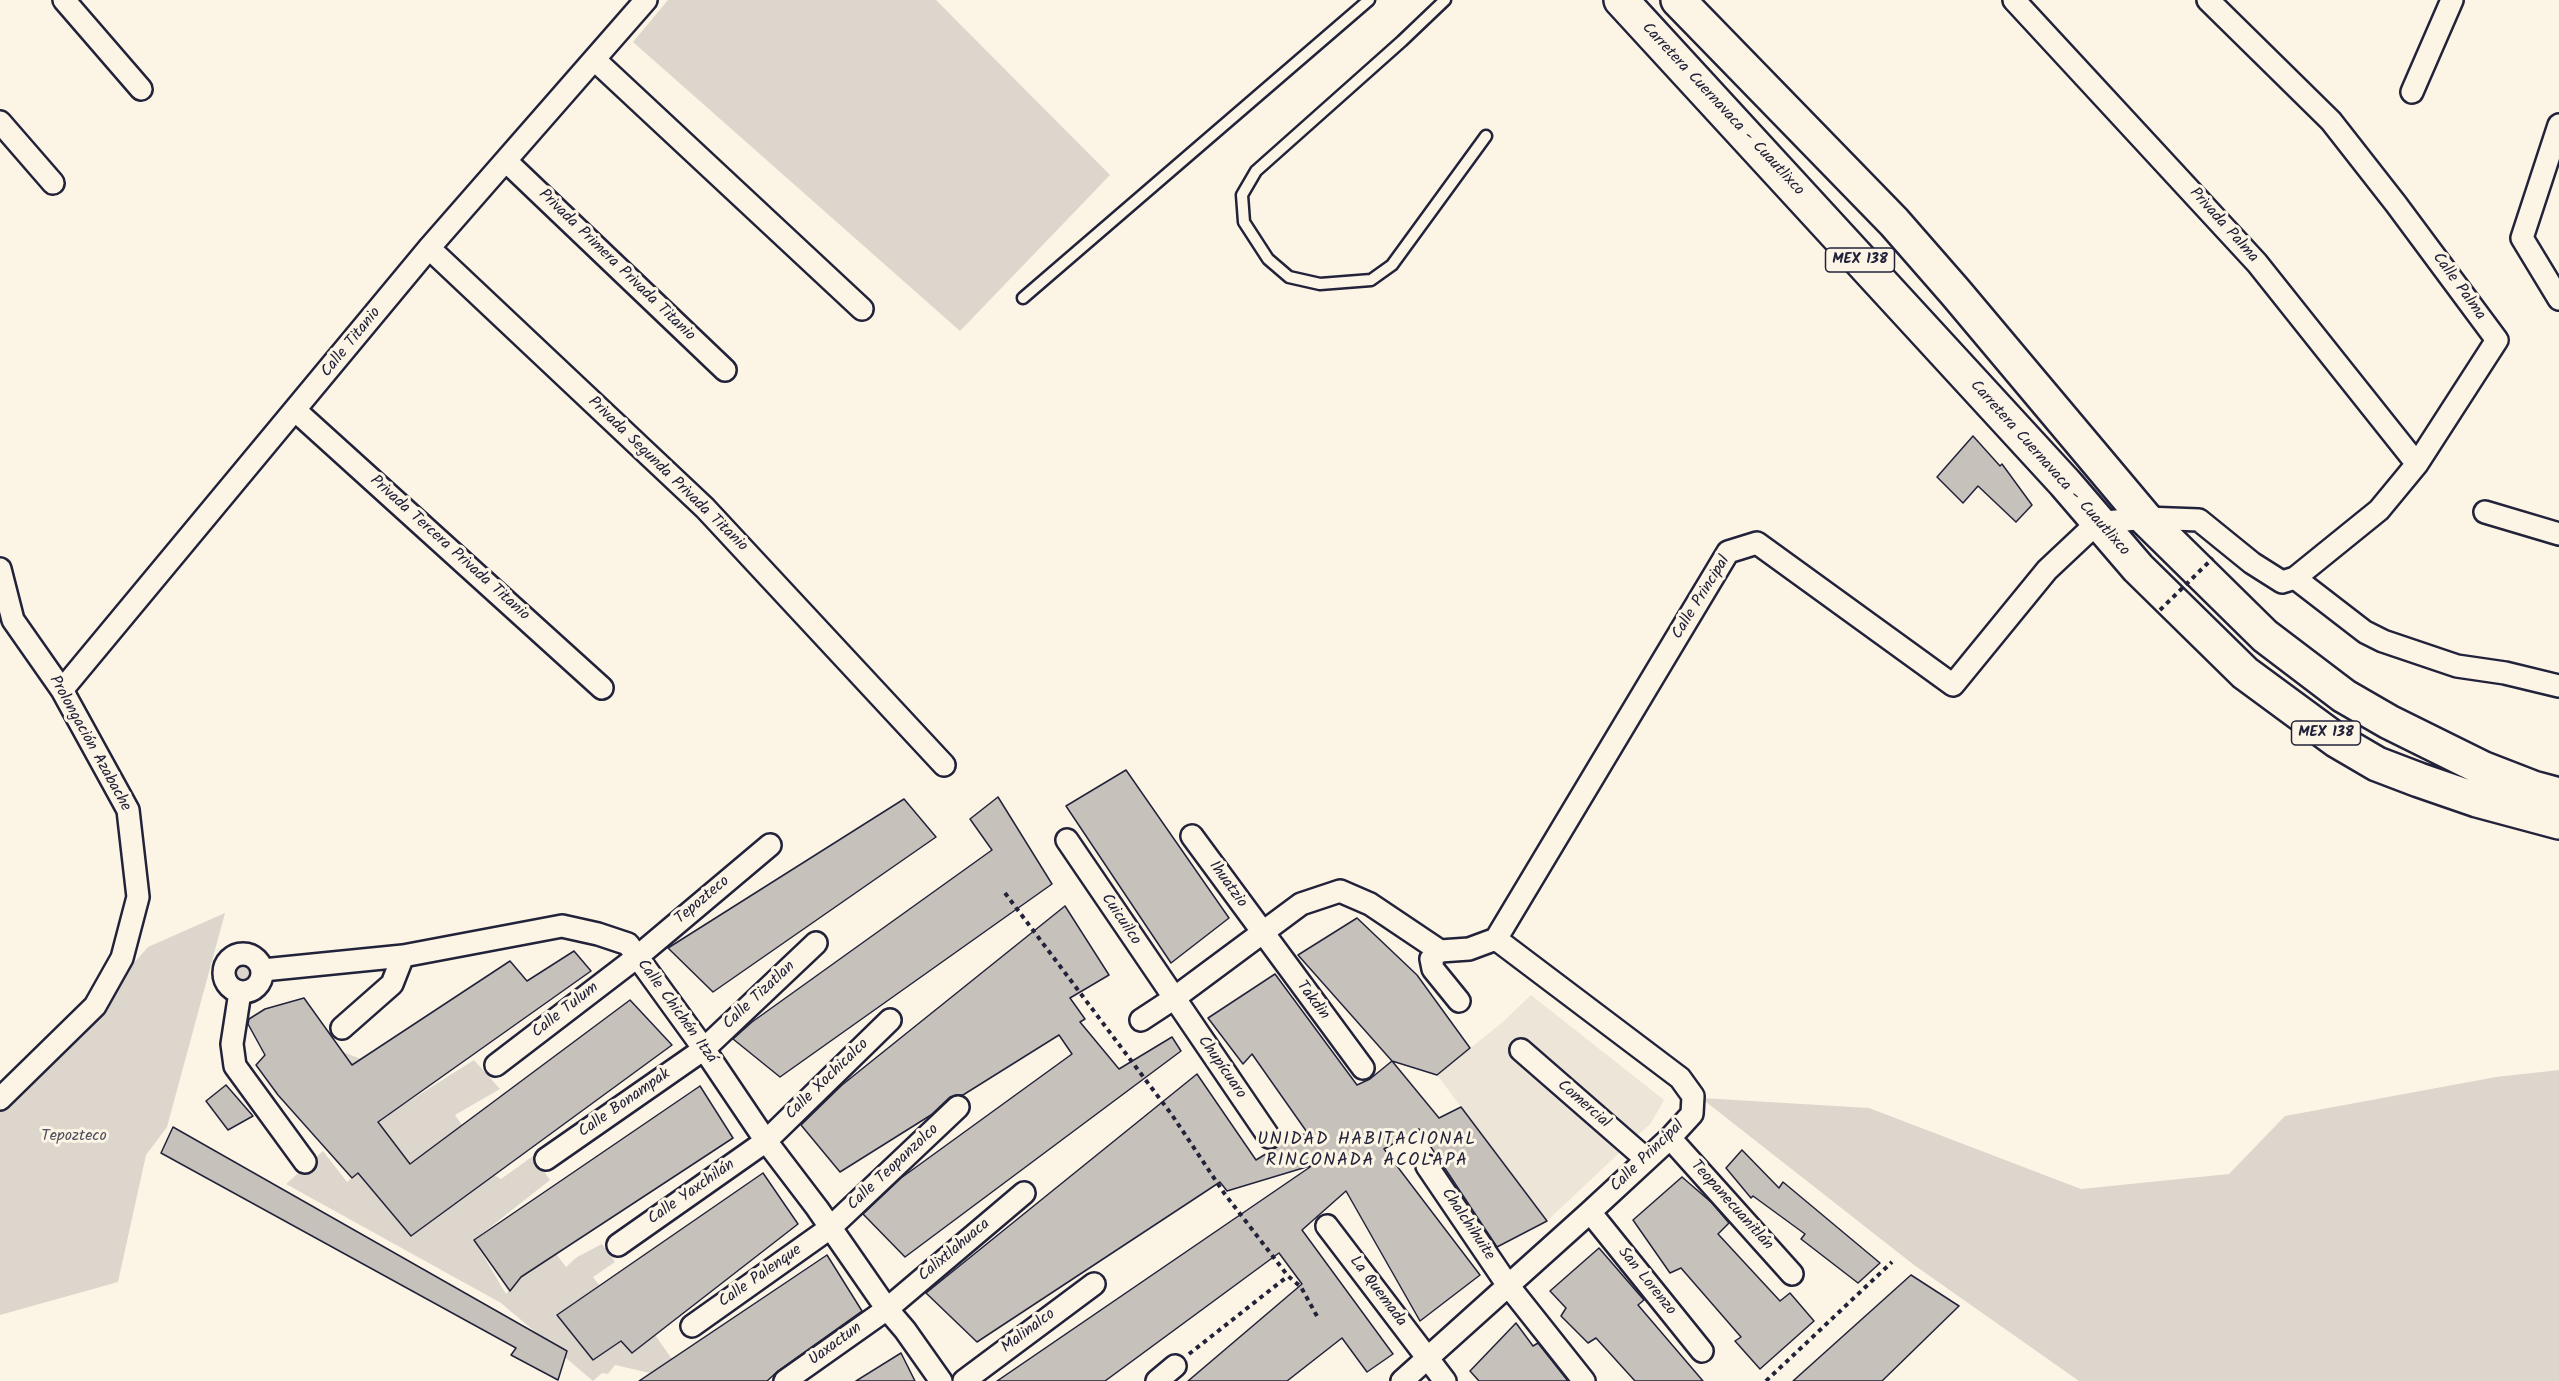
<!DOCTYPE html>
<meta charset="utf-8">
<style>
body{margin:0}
canvas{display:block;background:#fcf5e5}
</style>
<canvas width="2559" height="1381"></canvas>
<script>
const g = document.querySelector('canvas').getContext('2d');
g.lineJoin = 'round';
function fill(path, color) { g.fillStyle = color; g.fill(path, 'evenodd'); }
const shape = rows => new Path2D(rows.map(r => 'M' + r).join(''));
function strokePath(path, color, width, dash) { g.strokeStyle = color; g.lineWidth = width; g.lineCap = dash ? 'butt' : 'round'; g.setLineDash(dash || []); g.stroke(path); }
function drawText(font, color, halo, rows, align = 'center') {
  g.font = font + ' Kalam,sans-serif'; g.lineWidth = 6; g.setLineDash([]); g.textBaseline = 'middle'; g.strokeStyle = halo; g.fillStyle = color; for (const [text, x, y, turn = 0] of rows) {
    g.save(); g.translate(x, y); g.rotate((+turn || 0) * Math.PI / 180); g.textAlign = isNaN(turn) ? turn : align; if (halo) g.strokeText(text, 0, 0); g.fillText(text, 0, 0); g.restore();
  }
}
fill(shape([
 [1531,995,1664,1100,1651,1123,1547,1221,1437,1075,1504,1021]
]), '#ece5d8');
fill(shape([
 [668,0,936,0,1110,175,960,331,633,42],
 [225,913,167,1127,146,1155,118,1282,0,1315,0,1102,93,1023,106,995,148,947],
 [239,959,250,964,257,979,249,985,240,985,234,976,234,965],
 [343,1052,361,1059,400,1107,474,1060,500,1089,455,1115,462,1125,374,1191,411,1236,494,1175,501,1179,533,1156,550,1180,474,1240,506,1294,521,1277,556,1254,566,1267,577,1257,602,1244,615,1262,593,1277,599,1285,557,1315,593,1359,621,1341,655,1335,672,1359,650,1373,615,1365,608,1374,602,1373,593,1381,501,1303,286,1184,323,1151,347,1182,395,1144,333,1061],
 [2559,1070,2559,1381,2079,1381,1914,1265,1701,1098,1869,1108,2081,1189,2229,1174,2285,1116,2496,1077]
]), '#dcd6cc');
const building = shape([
 [1973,436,2000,466,2002,464,2032,505,2016,522,1978,486,1963,503,1937,477,1973,436],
 [1126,770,1229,918,1171,963,1066,806,1126,770],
 [998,797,1052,884,780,1077,733,1039,752,1022,992,850,970,819,998,797],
 [904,799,936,837,713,992,668,948,904,799],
 [1065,906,1109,975,1070,998,1085,1019,1080,1022,1119,1069,1172,1037,1181,1051,905,1257,863,1214,901,1178,1072,1054,1059,1035,963,1095,956,1095,950,1097,931,1115,840,1172,801,1125,842,1085,1065,906],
 [1357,918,1417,975,1470,1048,1437,1075,1392,1061,1298,955,1357,918],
 [574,951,591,971,378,1122,410,1164,630,1000,672,1045,411,1236,358,1173,352,1178,278,1095,256,1065,265,1055,248,1024,249,1019,265,1009,304,998,352,1065,510,961,527,981,574,951],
 [1275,974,1357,1085,1370,1079,1392,1061,1439,1118,1461,1107,1547,1221,1497,1247,1419,1129,1384,1149,1480,1275,1420,1321,1346,1191,1302,1230,1393,1354,1367,1372,1342,1338,1287,1381,1188,1381,1302,1284,1279,1253,1105,1381,997,1381,1313,1165,1227,1191,1220,1182,977,1342,926,1293,1197,1074,1256,1160,1277,1147,1292,1133,1309,1135,1252,1054,1243,1064,1208,1018,1275,974],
 [226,1085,253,1116,228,1130,206,1101,226,1085],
 [700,1086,733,1138,521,1277,510,1291,474,1240,700,1086],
 [173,1127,567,1351,558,1380,511,1355,516,1348,161,1153,173,1127],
 [1742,1150,1779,1188,1783,1182,1880,1263,1858,1283,1801,1239,1805,1234,1753,1196,1751,1198,1726,1168,1742,1150],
 [763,1173,798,1224,632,1353,621,1341,593,1360,557,1315,763,1173],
 [1682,1177,1712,1203,1729,1223,1718,1234,1780,1301,1790,1293,1814,1321,1760,1369,1735,1341,1741,1337,1681,1268,1670,1273,1633,1220,1682,1177],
 [1599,1248,1644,1300,1638,1305,1703,1381,1635,1381,1596,1338,1588,1343,1561,1316,1566,1308,1550,1291,1599,1248],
 [827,1255,862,1311,778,1371,767,1381,639,1381,827,1255],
 [1911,1275,1959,1306,1882,1381,1793,1381,1911,1275],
 [1516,1323,1533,1346,1538,1343,1568,1381,1479,1381,1470,1371,1516,1323],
 [901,1353,915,1381,856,1381,901,1353]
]);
fill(building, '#c6c1bb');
strokePath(building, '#22223b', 1.5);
const service = shape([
 [1445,0,1402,41,1256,171,1242,195,1244,222,1268,259,1289,277,1320,284,1371,280,1392,265,1486,136],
 [1023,298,1369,0]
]);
const minor = shape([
 [64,0,141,89],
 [2014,0,2257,263,2417,464],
 [595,60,862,309],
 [2412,92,2452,0],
 [0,122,53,183],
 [2559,125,2522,238,2559,299],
 [506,161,725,370],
 [429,248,705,508,944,765],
 [296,411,602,688],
 [2485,512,2559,534],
 [0,569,13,620,62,690,128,810,138,897,122,958,95,1006,0,1099],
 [2295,578,2365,632,2383,641,2457,666,2505,673,2559,686],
 [62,690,429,248,646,0],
 [1192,836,1363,1068],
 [1067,840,1269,1137],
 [1440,951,1431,959,1433,969,1459,1001],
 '224 973a19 19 0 1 1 38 0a19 19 0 1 1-38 0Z',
 [263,970,403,956,562,926,598,934,628,944,704,1049,766,1141,817,1208,887,1309,905,1330,941,1381],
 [240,992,232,1044,235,1066,305,1162],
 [1141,1020,1173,999,1301,904,1340,891,1370,904,1440,951,1469,949,1496,939,1728,552,1757,543,1953,685,2047,570,2097,523,2145,518,2199,520,2252,563,2282,582,2295,578,2379,510,2417,464,2497,340,2396,204,2331,121,2208,0],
 [342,1028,392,984,403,956],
 [1521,1050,1646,1159],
 [496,1065,637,957,770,845],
 [1670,1138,1792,1274],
 [546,1159,704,1049,816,943],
 [1427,1166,1507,1284,1584,1381],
 [1590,1212,1702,1351],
 [1327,1226,1445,1381],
 [618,1245,766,1141,890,1020],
 [692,1326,830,1228,958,1107],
 [785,1381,887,1309,1024,1193],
 [964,1381,1094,1284],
 [1157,1381,1175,1366],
 [1402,1381,1590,1212,1670,1138,1692,1114,1693,1096,1680,1078,1496,939]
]);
const primary = shape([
 [1621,0,2065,483,2138,568,2245,673,2336,740,2377,764,2419,780,2477,800,2559,822],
 [1678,0,1894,222,1956,293,2145,518,2265,636,2344,696,2389,722,2484,769,2533,788,2559,795]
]);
strokePath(service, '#22223b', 15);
strokePath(minor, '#22223b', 26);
strokePath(primary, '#22223b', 38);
strokePath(shape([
 [1005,893,1172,1115,1224,1193,1288,1276,1301,1287,1318,1318],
 [1189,1354,1288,1276],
 [1766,1381,1892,1262]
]), '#22223b', 4, [4.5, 4.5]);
strokePath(service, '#fcf5e5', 10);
strokePath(minor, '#fcf5e5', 21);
strokePath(primary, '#fcf5e5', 33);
strokePath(shape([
 [2160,610,2213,558]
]), '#22223b', 4, [4.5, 4.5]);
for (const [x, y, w] of [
 [1860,260,69],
 [2326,733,69]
]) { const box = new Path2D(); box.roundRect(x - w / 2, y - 12, w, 24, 4.5); g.fillStyle = '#fcf5e5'; g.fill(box); strokePath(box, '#22223b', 1.5); }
drawText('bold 15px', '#22223b', null, [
 ["MEX 138",1860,260],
 ["MEX 138",2326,733]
]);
drawText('16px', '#22223b', '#fcf5e5', [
 ["Carretera Cuernavaca - Cuautlixco",1722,110,47],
 ["Privada Palma",2223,226,48],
 ["Privada Primera Privada Titanio",616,266,44],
 ["Calle Palma",2458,287,54],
 ["Calle Titanio",352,343,-51],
 ["Carretera Cuernavaca - Cuautlixco",2049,469,48],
 ["Privada Segunda Privada Titanio",667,475,44],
 ["Privada Tercera Privada Titanio",449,549,42],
 ["Calle Principal",1702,598,-58],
 ["Prolongación Azabache",89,744,61],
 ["Ihuatzio",1227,885,54],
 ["Tepozteco",703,901,-40],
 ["Cuicuilco",1120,920,56],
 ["Calle Tizatlan",760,996,-43],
 ["Takdin",1312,1001,53],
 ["Calle Tulum",566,1011,-38],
 ["Calle Chichén Itzá",676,1012,54],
 ["Chupícuaro",1221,1068,55],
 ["Calle Xochicalco",828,1080,-44],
 ["Calle Bonampak",625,1104,-35],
 ["Comercial",1583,1105,41],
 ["Calle Principal",1648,1157,-44],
 ["Calle Teopanzolco",894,1168,-43],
 ["Calle Yaxchilán",692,1193,-35],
 ["Teopanecuanitlán",1731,1206,48],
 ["Chalchihuite",1467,1225,56],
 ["Calixtlahuaca",955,1251,-40],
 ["Calle Palenque",761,1277,-35],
 ["San Lorenzo",1646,1282,51],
 ["La Quemada",1377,1292,53],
 ["Malinalco",1029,1332,-37],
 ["Uaxactun",836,1345,-36]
]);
drawText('16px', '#504f5f', '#fcf5e5', [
 ["Tepozteco",74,1137]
]);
g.letterSpacing = '1.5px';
drawText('18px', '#22223b', '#fcf5e5', [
 ["UNIDAD HABITACIONAL",1367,1141],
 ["RINCONADA ACOLAPA",1367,1162]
]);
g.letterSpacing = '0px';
</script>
